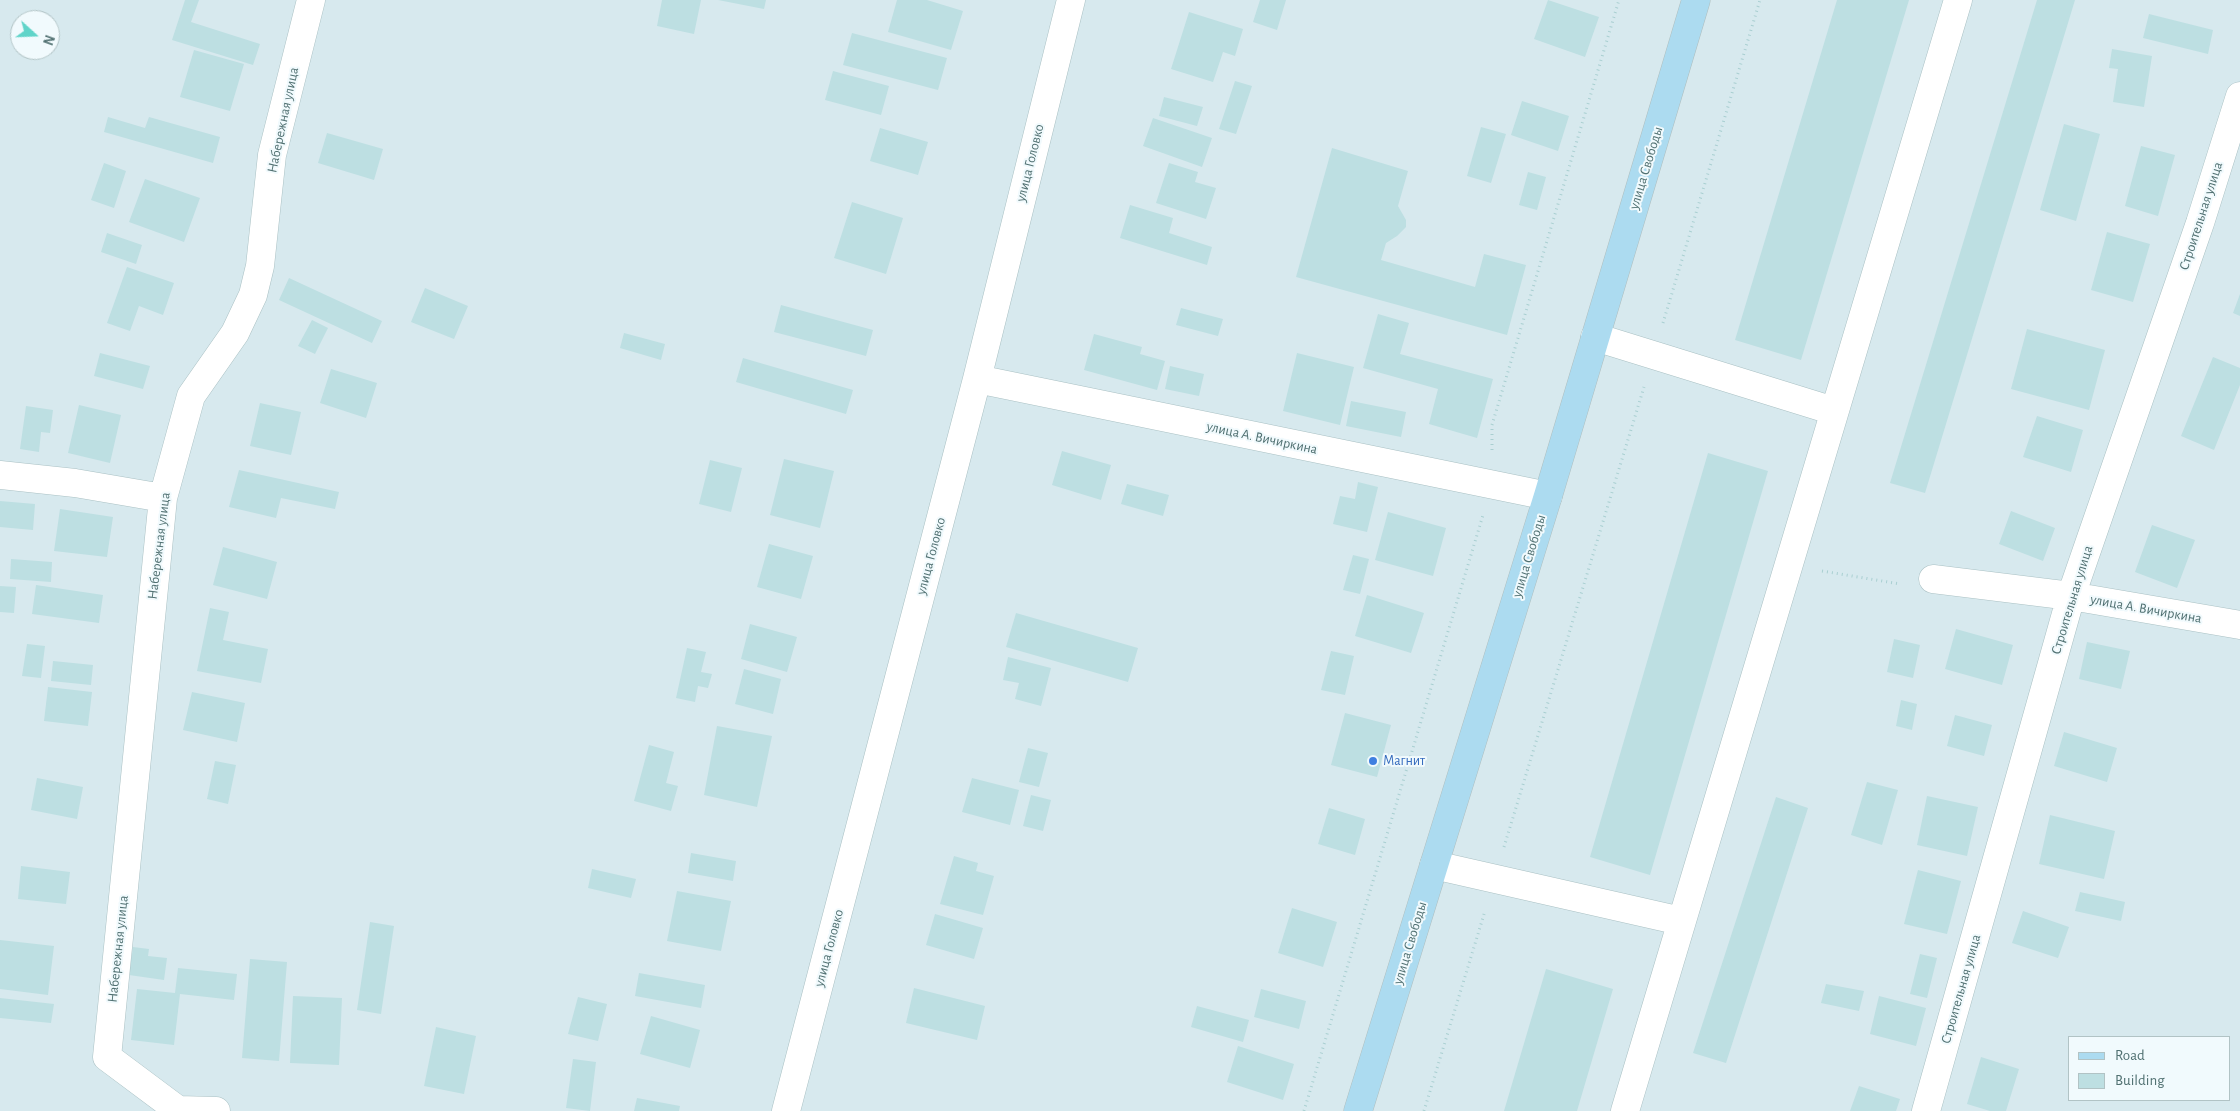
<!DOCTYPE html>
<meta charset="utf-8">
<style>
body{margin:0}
#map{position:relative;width:2240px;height:1111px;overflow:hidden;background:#ebf6fa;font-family:"Alegreya Sans",sans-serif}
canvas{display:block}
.legend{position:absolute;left:2068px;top:1036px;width:162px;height:65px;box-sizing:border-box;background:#f1fafd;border:1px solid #b1c3c5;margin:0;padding:6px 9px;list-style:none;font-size:15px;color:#517172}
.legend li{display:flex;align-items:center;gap:10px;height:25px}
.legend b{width:25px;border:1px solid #b1c3c5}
.north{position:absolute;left:10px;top:10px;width:50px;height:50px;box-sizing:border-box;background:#f1fafd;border:1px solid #b1c3c5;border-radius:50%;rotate:110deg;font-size:14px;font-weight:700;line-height:20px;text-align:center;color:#517172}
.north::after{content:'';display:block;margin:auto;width:18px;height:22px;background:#60d4c9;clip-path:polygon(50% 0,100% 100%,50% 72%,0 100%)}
</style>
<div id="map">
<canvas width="2240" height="1111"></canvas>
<ul class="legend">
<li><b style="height:6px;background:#acdbf0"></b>Road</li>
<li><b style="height:14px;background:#bddfe2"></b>Building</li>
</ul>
<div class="north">N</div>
</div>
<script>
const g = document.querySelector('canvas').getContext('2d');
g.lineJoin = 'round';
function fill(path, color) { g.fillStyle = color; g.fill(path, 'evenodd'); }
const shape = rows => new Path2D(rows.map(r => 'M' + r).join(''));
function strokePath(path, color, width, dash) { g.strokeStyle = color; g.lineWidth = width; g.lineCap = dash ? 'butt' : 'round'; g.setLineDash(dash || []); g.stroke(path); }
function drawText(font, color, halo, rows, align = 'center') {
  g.font = font + ' "Alegreya Sans",sans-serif'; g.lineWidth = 4; g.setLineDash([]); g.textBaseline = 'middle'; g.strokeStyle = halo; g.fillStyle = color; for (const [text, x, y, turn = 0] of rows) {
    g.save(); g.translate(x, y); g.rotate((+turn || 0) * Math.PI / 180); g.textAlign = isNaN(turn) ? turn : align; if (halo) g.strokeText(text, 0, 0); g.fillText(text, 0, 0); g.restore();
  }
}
fill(shape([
 [0,0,2240,0,2240,1111,0,1111],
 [20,20,50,20,50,50,20,50],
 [2069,1037,2229,1037,2229,1100,2069,1100]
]), '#d7e9ee');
fill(shape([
 [185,0,199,0,191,22,260,44,253,65,172,40],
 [662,0,701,0,694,34,657,26],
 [718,0,766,0,764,9],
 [897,0,927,0,963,11,951,50,888,32],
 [1260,0,1286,0,1277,30,1253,22],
 [1548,0,1599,17,1585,57,1534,39],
 [1837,0,1909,0,1801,360,1735,340],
 [2037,0,2075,0,1925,493,1890,483],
 [1189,12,1243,29,1235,56,1223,52,1213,82,1171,69],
 [2149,14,2213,30,2208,54,2143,38],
 [852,33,947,58,938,90,843,65],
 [2112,49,2152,56,2144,107,2113,102,2118,69,2109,68],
 [194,50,244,64,230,111,180,97],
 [833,71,889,86,881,115,825,100],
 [1235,81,1252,86,1236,134,1219,129],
 [1164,97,1203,107,1197,126,1159,116],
 [1522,101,1569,116,1558,151,1511,135],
 [108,117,145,128,149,117,220,137,213,163,104,132],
 [1153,118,1212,138,1202,167,1143,146],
 [2064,124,2100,134,2076,221,2040,210],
 [1481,127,1506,134,1491,183,1467,176],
 [880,128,928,142,918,175,870,161],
 [327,133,383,149,374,180,318,163],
 [2141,146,2175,155,2158,216,2125,206],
 [1332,148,1408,171,1398,206,1406,220,1406,227,1397,236,1386,243,1381,260,1475,287,1484,254,1526,265,1507,335,1296,277],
 [104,163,126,171,114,208,91,200],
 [1169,163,1198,172,1195,182,1216,188,1206,219,1156,203],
 [1528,172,1546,177,1537,210,1519,205],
 [145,179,200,198,184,242,129,222],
 [852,202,903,218,886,274,834,258],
 [1130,205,1173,218,1169,233,1212,247,1207,265,1120,238],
 [2107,232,2150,244,2133,302,2091,290],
 [107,233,142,245,136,264,101,252],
 [127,267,174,283,163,315,139,306,130,331,107,323],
 [289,278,382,321,372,343,279,300],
 [425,288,468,306,454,339,411,322],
 [2240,294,2240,316,2233,313],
 [781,305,873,330,866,356,774,332],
 [1181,308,1223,319,1218,336,1176,325],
 [1378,314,1409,323,1400,354,1493,379,1477,438,1429,424,1438,389,1363,368],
 [312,320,328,328,315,354,298,346],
 [2027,329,2105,350,2089,410,2011,389],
 [624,333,665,344,661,360,620,348],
 [1094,334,1142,347,1140,354,1165,361,1157,390,1084,370],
 [100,353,150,366,143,389,94,376],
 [1297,353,1354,367,1340,425,1283,411],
 [2213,357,2240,368,2240,385,2214,450,2181,436],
 [743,358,853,390,846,414,736,382],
 [1170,366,1204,374,1199,396,1165,389],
 [331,369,377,383,366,418,320,403],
 [1351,401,1406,412,1401,437,1346,426],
 [260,403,301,412,291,455,250,446],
 [79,405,121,415,110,463,68,453],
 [26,406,53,410,50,433,41,432,39,452,20,449],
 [2037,416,2083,430,2071,472,2023,457],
 [1062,451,1111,465,1101,500,1052,485],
 [1708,453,1768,471,1650,875,1590,857],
 [784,459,834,471,820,528,770,515],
 [710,460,742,468,731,512,699,504],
 [239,470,339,492,335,509,281,498,276,518,229,507],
 [1358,482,1378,487,1367,532,1333,524,1340,496,1355,499],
 [1127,484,1169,495,1163,516,1121,504],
 [0,501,35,504,33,530,0,527],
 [60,509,113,517,107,557,54,551],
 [2011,511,2055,528,2043,561,1999,544],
 [1388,512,1446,528,1433,576,1375,560],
 [2152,525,2195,540,2177,588,2135,572],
 [769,544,813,556,801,599,757,587],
 [223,547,277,562,267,599,213,585],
 [1353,555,1369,559,1360,594,1343,590],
 [11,559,52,562,51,582,10,579],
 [36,585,103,595,99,623,32,614],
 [0,586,16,587,14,613,0,612],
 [1367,595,1424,613,1411,653,1355,636],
 [210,608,229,612,223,640,268,649,261,683,197,671],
 [1016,613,1138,648,1128,682,1006,647],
 [750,624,797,637,787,672,741,659],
 [1956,629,2013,645,2002,685,1945,669],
 [1894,639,1920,645,1913,678,1887,672],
 [2087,642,2130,651,2121,689,2079,679],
 [27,644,45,646,41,678,22,676],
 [687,648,706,652,701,672,712,674,708,688,698,686,695,702,676,698],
 [1331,651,1354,656,1345,695,1321,690],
 [1008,657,1051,668,1041,706,1015,699,1019,683,1003,680],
 [53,661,93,665,91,685,51,681],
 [744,669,781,679,773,714,735,704],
 [48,687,92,692,88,726,44,721],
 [192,692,245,703,237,742,183,730],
 [1901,700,1917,704,1912,730,1896,726],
 [1345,713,1391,725,1377,777,1331,765],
 [1955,715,1992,725,1984,756,1947,746],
 [717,726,772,736,757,807,704,795],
 [2064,732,2117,748,2107,782,2054,766],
 [649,745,674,752,666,783,678,786,671,811,634,801],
 [1028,748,1048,753,1039,787,1019,782],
 [215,761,236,765,228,804,207,799],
 [37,778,83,787,77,819,31,810],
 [972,778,1019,790,1010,825,962,812],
 [1867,782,1898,790,1882,845,1851,835],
 [1031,795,1051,800,1043,831,1023,826],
 [1927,796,1978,807,1967,856,1917,845],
 [1776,797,1808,808,1726,1063,1693,1053],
 [1329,808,1365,819,1355,855,1318,844],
 [2050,815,2115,831,2104,879,2039,864],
 [691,853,736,861,733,881,688,873],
 [954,856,978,863,976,871,994,876,983,915,940,904],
 [21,866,70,872,66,904,18,899],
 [592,869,636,879,631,898,588,888],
 [1918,870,1961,881,1947,934,1904,924],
 [677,891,731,901,721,951,667,941],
 [2080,892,2125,902,2121,921,2075,911],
 [1292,908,1337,922,1323,967,1278,953],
 [2023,911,2069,927,2058,958,2012,943],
 [935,914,983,928,974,959,926,945],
 [370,922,394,926,381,1014,357,1010],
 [0,940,54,946,48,995,0,989],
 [133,947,149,949,148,956,167,958,164,980,129,975],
 [1920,954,1937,958,1927,998,1910,994],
 [250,959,287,962,279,1061,242,1058],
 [178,968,237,974,234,1000,180,994,174,1045,131,1040,137,989,175,993],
 [1546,969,1613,989,1577,1111,1504,1111],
 [639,973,705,985,701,1008,635,996],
 [1826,984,1864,991,1859,1011,1821,1003],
 [914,988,985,1006,977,1040,906,1023],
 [1261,989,1306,1001,1299,1029,1254,1017],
 [293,996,342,998,339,1065,290,1063],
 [1879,996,1926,1008,1916,1046,1870,1034],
 [578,997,607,1004,598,1041,568,1034],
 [0,998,54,1004,51,1023,0,1018],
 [1197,1006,1249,1020,1243,1042,1191,1027],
 [651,1016,700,1030,690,1068,640,1054],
 [436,1027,476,1036,464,1094,424,1086],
 [1238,1046,1294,1064,1283,1100,1227,1082],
 [1981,1057,2019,1069,2006,1111,1990,1111,1967,1104],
 [573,1059,596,1062,590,1111,566,1108],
 [1859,1086,1900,1099,1896,1111,1850,1111],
 [637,1098,680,1106,679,1111,634,1111]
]), '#bddfe2');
const minor = shape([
 [1595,337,1834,411],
 [977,379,1548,496],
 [0,475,75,483,163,498],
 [1933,579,2071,596,2240,625],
 [1434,865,1681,921],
 [216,1111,178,1110,107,1057,163,498,191,396,235,333,253,295,260,266,272,155,311,0],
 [786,1111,977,379,1071,0],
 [1625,1111,1958,0],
 [1926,1111,2071,596,2200,223,2240,96]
]);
const major = shape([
 [1358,1111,1548,496,1696,0]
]);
strokePath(minor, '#aac1c4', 29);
strokePath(major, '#afbebe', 29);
strokePath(shape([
 [1663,323,1760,0],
 [1492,450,1492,425,1619,0],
 [1822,571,1900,584],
 [1504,847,1644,387],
 [1304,1111,1483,515],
 [1424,1111,1485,911]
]), '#a9cfd1', 3, [1, 4]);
strokePath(minor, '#fff', 28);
strokePath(major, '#acdbf0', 28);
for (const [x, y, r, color] of [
 [1373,761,5,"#3f7fe0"]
]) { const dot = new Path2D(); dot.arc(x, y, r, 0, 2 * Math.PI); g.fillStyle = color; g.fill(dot); strokePath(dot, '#f1fafd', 2); }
drawText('14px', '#517172', '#f1fafd', [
 ["Набережная улица",283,120,-78],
 ["улица Головко",1030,163,-76],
 ["улица Свободы",1646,168,-73],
 ["Строительная улица",2201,216,-72],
 ["улица А. Вичиркина",1262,438,12],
 ["Набережная улица",159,546,-83],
 ["улица Головко",931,556,-75],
 ["улица Свободы",1529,556,-73],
 ["Строительная улица",2072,600,-73],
 ["улица А. Вичиркина",2146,609,10],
 ["улица Свободы",1410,943,-73],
 ["улица Головко",829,948,-75],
 ["Набережная улица",118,949,-84],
 ["Строительная улица",1961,989,-74]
]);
drawText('14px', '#366cbe', '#f1fafd', [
 ["Магнит",1383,761]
], 'left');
</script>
